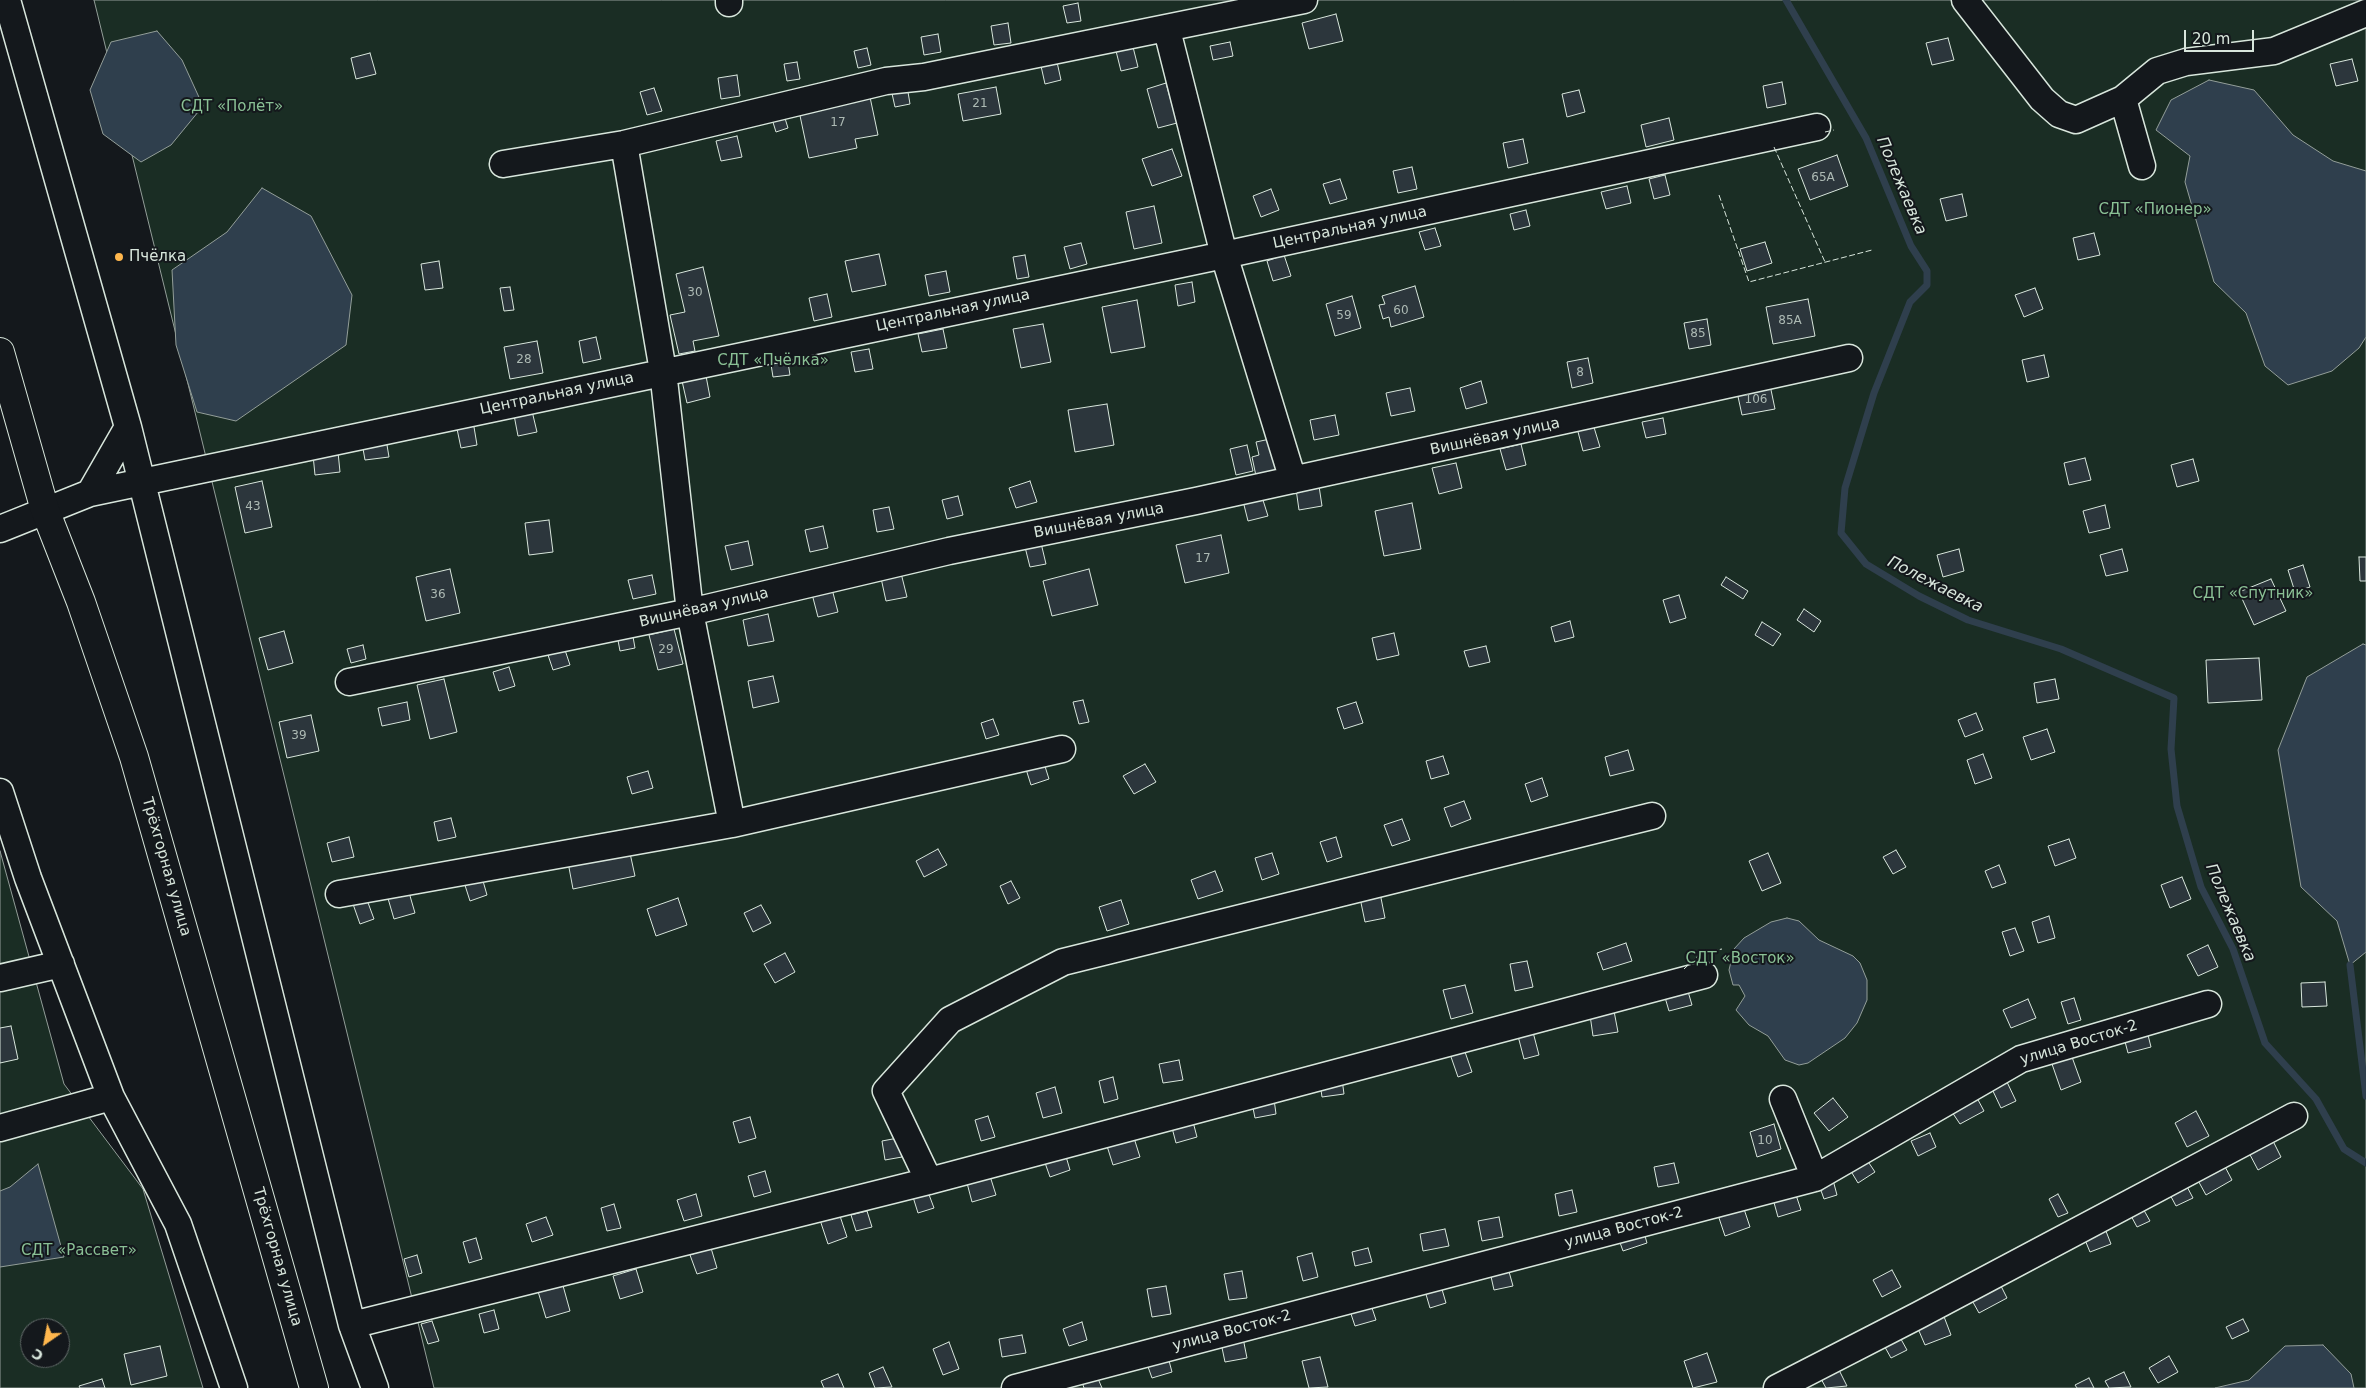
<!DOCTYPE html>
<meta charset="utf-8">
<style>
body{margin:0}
#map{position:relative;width:2366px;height:1388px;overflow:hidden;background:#14181c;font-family:"DejaVu Sans",sans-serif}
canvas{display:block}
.north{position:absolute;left:20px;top:1318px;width:50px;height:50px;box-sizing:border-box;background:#14181c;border:1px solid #626a69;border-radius:50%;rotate:213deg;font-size:14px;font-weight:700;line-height:20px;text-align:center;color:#d8e6dc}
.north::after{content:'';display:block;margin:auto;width:18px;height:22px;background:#ffb74d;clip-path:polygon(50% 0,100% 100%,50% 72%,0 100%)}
.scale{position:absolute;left:2184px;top:30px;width:70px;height:22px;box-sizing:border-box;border:2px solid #d8e6dc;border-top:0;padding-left:6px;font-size:15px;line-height:18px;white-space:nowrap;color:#d8e6dc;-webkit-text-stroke:4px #14181c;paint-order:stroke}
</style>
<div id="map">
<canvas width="2366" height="1388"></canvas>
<div class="north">С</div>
<div class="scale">20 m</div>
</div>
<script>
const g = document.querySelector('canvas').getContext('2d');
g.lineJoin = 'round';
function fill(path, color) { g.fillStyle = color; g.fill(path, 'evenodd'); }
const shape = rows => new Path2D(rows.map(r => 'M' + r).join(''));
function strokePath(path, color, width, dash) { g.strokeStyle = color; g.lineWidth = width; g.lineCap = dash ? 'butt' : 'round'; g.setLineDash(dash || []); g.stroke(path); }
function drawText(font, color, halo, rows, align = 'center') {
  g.font = font + ' "DejaVu Sans",sans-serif'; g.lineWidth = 4; g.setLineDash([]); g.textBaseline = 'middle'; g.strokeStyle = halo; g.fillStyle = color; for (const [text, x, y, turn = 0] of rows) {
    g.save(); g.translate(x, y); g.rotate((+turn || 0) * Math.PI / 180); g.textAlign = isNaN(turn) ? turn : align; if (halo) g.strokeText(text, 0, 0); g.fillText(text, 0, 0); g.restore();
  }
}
const green = shape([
 [94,0,2366,0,2366,1388,434,1388,94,0],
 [0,851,64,1084,143,1189,203,1388,0,1388,0,851],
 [30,1328,60,1328,60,1358,30,1358,30,1328]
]);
fill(green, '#1a2d24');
strokePath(green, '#939e99', 1);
const water = shape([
 [157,31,182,60,203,106,171,145,141,162,103,134,90,90,111,42,157,31],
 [2209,80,2254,90,2293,135,2333,161,2366,171,2366,337,2359,348,2332,371,2288,385,2265,366,2246,313,2214,282,2185,182,2190,156,2156,130,2171,100,2209,80],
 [262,188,311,216,352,295,346,345,236,421,197,412,176,345,172,270,227,232,262,188],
 [2363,644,2366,645,2366,952,2350,965,2337,921,2301,887,2278,750,2307,677,2363,644],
 [1787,918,1799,921,1819,940,1853,956,1860,963,1867,980,1867,1000,1857,1023,1845,1038,1808,1063,1799,1065,1785,1060,1768,1036,1749,1025,1736,1010,1745,996,1739,985,1733,985,1729,970,1734,949,1744,938,1771,922,1787,918],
 [38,1164,64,1257,0,1267,0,1191,10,1187,38,1164],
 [2323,1345,2351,1374,2354,1388,2215,1388,2249,1380,2285,1346,2323,1345]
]);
fill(water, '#2f3f4d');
strokePath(water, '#939e99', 1);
strokePath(shape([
 [1786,0,1866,138,1911,246,1927,271,1927,285,1910,302,1874,393,1845,488,1841,533,1866,564,1919,596,1968,620,2061,649,2174,698,2171,749,2177,806,2201,887,2233,949,2265,1043,2316,1099,2344,1149,2366,1163],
 [2350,965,2366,1096]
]), '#2f3f4d', 7);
const building = shape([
 [1078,3,1081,21,1067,23,1063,6,1078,3],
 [1336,14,1343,41,1309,49,1302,23,1336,14],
 [1008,23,1011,43,994,45,991,26,1008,23],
 [938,34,941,52,924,55,921,37,938,34],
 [1948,38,1954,60,1932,65,1926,43,1948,38],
 [1230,42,1233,56,1213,60,1210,46,1230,42],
 [1133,47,1138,67,1121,71,1116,51,1133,47],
 [867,48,871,65,858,68,854,51,867,48],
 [370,53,376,74,356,79,351,58,370,53],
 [2352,59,2358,81,2336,86,2330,64,2352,59],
 [797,62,800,79,787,81,784,64,797,62],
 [1057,62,1061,80,1045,84,1041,66,1057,62],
 [737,75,740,96,721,99,718,78,737,75],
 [1782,82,1786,104,1767,108,1763,86,1782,82],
 [1166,83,1177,123,1158,128,1147,89,1166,83],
 [907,86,910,104,895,107,891,89,907,86],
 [996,87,1001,114,963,121,958,94,996,87],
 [654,88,662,111,647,115,640,92,654,88],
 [1579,90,1585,112,1567,117,1562,94,1579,90],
 [870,97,878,135,855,139,857,148,809,158,799,111,870,97],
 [784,115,788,128,776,132,772,119,784,115],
 [1669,118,1674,140,1646,147,1641,125,1669,118],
 [737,136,742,157,721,161,716,141,737,136],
 [1523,139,1528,163,1508,168,1503,143,1523,139],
 [1172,149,1182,176,1152,186,1142,159,1172,149],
 [1837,155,1848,186,1810,200,1798,169,1837,155],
 [1412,167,1417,189,1398,193,1393,171,1412,167],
 [1665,175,1670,195,1654,199,1649,179,1665,175],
 [1340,179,1347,199,1330,204,1323,184,1340,179],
 [1627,186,1631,203,1606,209,1601,192,1627,186],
 [1271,189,1279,210,1261,217,1253,196,1271,189],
 [1962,194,1967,216,1946,221,1940,199,1962,194],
 [1154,206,1162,243,1134,249,1126,212,1154,206],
 [1526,210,1530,226,1514,230,1510,214,1526,210],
 [1435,228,1441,246,1425,250,1419,232,1435,228],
 [2094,233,2100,255,2078,260,2073,238,2094,233],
 [1765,242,1772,263,1747,271,1740,249,1765,242],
 [1081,243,1087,264,1070,269,1064,247,1081,243],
 [879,254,886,285,852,292,845,261,879,254],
 [1025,255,1029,277,1017,279,1013,257,1025,255],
 [1284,255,1291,276,1273,281,1267,261,1284,255],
 [439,261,443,288,425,290,421,264,439,261],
 [703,267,719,336,693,341,695,351,679,354,670,315,685,312,676,274,703,267],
 [946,271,950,292,929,296,925,275,946,271],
 [1192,282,1195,302,1178,306,1175,285,1192,282],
 [1415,286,1424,317,1391,327,1389,317,1383,319,1379,305,1385,304,1382,296,1415,286],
 [510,287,514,310,504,311,500,288,510,287],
 [2035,288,2043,309,2024,317,2015,295,2035,288],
 [827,294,832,317,814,321,809,298,827,294],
 [1352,296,1361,328,1335,336,1326,304,1352,296],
 [1808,299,1815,336,1773,344,1766,307,1808,299],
 [1137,300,1145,347,1111,353,1102,307,1137,300],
 [1707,319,1711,345,1689,349,1684,323,1707,319],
 [1043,324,1051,362,1021,368,1013,329,1043,324],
 [943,329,947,348,922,352,918,334,943,329],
 [596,337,601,359,583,363,579,341,596,337],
 [537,341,543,373,510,379,504,347,537,341],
 [869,349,873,369,855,372,851,352,869,349],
 [2044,355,2049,377,2027,382,2022,360,2044,355],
 [787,356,790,375,773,377,770,358,787,356],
 [1588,358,1593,383,1572,388,1567,362,1588,358],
 [706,376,710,397,687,403,682,381,706,376],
 [1481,381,1487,403,1466,409,1460,388,1481,381],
 [1770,385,1775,409,1742,415,1737,392,1770,385],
 [1410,388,1415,411,1391,416,1386,393,1410,388],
 [1107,404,1114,445,1075,452,1068,410,1107,404],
 [532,411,537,432,518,436,514,415,532,411],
 [1335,415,1339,435,1314,440,1310,420,1335,415],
 [1663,418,1666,434,1646,438,1642,422,1663,418],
 [473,421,477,445,461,448,456,424,473,421],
 [1593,424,1600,447,1583,451,1577,428,1593,424],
 [386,439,389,457,365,460,362,443,386,439],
 [1270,439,1278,471,1256,476,1252,457,1259,455,1256,442,1270,439],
 [1521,444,1526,465,1506,470,1500,449,1521,444],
 [1247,445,1253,471,1236,475,1230,449,1247,445],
 [338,452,340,472,315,475,313,455,338,452],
 [2085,458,2091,480,2069,485,2064,463,2085,458],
 [2193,459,2199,481,2177,487,2171,465,2193,459],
 [1456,463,1462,488,1439,494,1432,468,1456,463],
 [262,481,272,527,245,533,235,487,262,481],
 [1030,481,1037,502,1016,508,1009,488,1030,481],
 [1319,486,1322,506,1299,510,1296,489,1319,486],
 [958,496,963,515,947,519,942,500,958,496],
 [1262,497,1268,516,1248,521,1243,501,1262,497],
 [1412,503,1421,549,1384,556,1375,511,1412,503],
 [2105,505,2110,528,2089,533,2083,511,2105,505],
 [889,507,894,529,877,532,873,510,889,507],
 [549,520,553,552,529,555,525,523,549,520],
 [823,526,828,548,810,552,805,530,823,526],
 [1221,535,1229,573,1185,583,1176,545,1221,535],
 [748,541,753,565,731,570,725,546,748,541],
 [1041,543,1046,564,1030,567,1025,547,1041,543],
 [1959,549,1964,571,1943,577,1937,555,1959,549],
 [2122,549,2128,571,2106,576,2100,555,2122,549],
 [2359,557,2366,557,2366,581,2360,581,2359,557],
 [2303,565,2310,587,2295,592,2288,570,2303,565],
 [450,569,460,613,426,621,416,577,450,569],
 [1089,569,1098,605,1052,616,1043,581,1089,569],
 [901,573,907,597,886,601,881,578,901,573],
 [652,575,656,594,633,599,628,580,652,575],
 [1726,577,1748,591,1743,599,1721,585,1726,577],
 [2271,579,2286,611,2254,625,2239,592,2271,579],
 [832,589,838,612,818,617,812,594,832,589],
 [1679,595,1686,618,1670,623,1663,600,1679,595],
 [1804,609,1821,621,1814,632,1797,620,1804,609],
 [768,614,774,641,748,646,743,620,768,614],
 [1570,621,1574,637,1555,642,1551,627,1570,621],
 [1762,622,1781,634,1773,646,1755,635,1762,622],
 [674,629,683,664,658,670,649,635,674,629],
 [284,631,293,663,268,670,259,638,284,631],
 [632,631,635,648,620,651,617,635,632,631],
 [1394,633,1399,655,1377,660,1372,638,1394,633],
 [363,645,366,659,351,663,347,649,363,645],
 [1486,646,1490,662,1469,667,1464,651,1486,646],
 [564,647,570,665,553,670,547,652,564,647],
 [2259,658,2262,700,2208,703,2206,660,2259,658],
 [509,667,515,686,499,691,493,672,509,667],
 [773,676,779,702,753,708,748,681,773,676],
 [444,679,457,732,430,739,417,685,444,679],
 [2055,679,2059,699,2037,703,2034,683,2055,679],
 [1083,700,1089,722,1079,724,1073,702,1083,700],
 [407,702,410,720,382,726,378,708,407,702],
 [1356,702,1363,723,1344,729,1337,708,1356,702],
 [1976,713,1983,730,1965,737,1958,720,1976,713],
 [311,715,319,751,287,758,279,722,311,715],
 [993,719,999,735,986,739,981,723,993,719],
 [2047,729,2055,752,2031,760,2023,737,2047,729],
 [1628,750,1634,770,1610,776,1605,757,1628,750],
 [1983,754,1992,778,1975,784,1967,760,1983,754],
 [1443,756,1449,774,1431,779,1426,761,1443,756],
 [1043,760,1049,779,1031,785,1025,766,1043,760],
 [1145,764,1156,782,1134,794,1123,776,1145,764],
 [648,771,653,788,632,794,627,777,648,771],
 [1542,778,1548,796,1531,802,1525,784,1542,778],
 [1464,801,1471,819,1451,827,1444,808,1464,801],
 [451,818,456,837,438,841,434,822,451,818],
 [1402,819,1410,840,1392,846,1384,825,1402,819],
 [349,837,354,857,332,862,327,843,349,837],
 [1336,837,1342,857,1327,862,1320,842,1336,837],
 [2069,839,2076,858,2055,866,2048,846,2069,839],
 [628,844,635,876,573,889,567,857,628,844],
 [938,849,947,865,924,877,916,861,938,849],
 [1896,850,1906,867,1893,874,1883,857,1896,850],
 [1272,853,1279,874,1262,880,1255,858,1272,853],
 [1768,853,1781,883,1762,891,1749,861,1768,853],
 [1999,865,2006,883,1992,888,1985,871,1999,865],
 [1215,871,1223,891,1198,899,1191,880,1215,871],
 [481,874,487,895,470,901,463,879,481,874],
 [2182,877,2191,899,2170,908,2161,885,2182,877],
 [1011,881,1020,898,1008,904,1000,886,1011,881],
 [408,889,415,913,394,919,387,895,408,889],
 [1380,893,1385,918,1365,922,1360,898,1380,893],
 [678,898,687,925,656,936,647,909,678,898],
 [367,900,374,919,360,924,353,904,367,900],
 [1121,900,1129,924,1107,931,1099,907,1121,900],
 [761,905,771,923,753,932,744,913,761,905],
 [2049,916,2055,938,2038,943,2032,922,2049,916],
 [2015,928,2024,951,2010,956,2002,932,2015,928],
 [1626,943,1632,961,1603,970,1597,953,1626,943],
 [2208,945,2218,967,2198,976,2187,955,2208,945],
 [785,953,795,972,775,983,764,964,785,953],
 [1527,961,1533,987,1515,991,1510,964,1527,961],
 [2325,982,2327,1006,2302,1007,2301,983,2325,982],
 [1465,985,1473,1013,1451,1019,1443,990,1465,985],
 [1687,988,1692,1005,1669,1011,1664,994,1687,988],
 [2074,998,2081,1020,2068,1024,2061,1002,2074,998],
 [2028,999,2036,1018,2011,1028,2003,1010,2028,999],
 [1614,1011,1618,1032,1593,1036,1590,1015,1614,1011],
 [11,1026,18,1059,0,1063,0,1028,11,1026],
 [2146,1027,2151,1047,2128,1053,2123,1034,2146,1027],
 [1533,1032,1539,1055,1524,1059,1518,1036,1533,1032],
 [1464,1049,1472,1072,1458,1077,1450,1054,1464,1049],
 [2072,1057,2081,1082,2061,1090,2052,1064,2072,1057],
 [1179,1060,1183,1080,1163,1083,1159,1064,1179,1060],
 [1113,1077,1118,1099,1104,1103,1099,1081,1113,1077],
 [1342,1079,1344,1094,1322,1097,1320,1083,1342,1079],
 [2007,1082,2016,1101,2001,1108,1992,1089,2007,1082],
 [1055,1087,1062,1113,1043,1118,1036,1093,1055,1087],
 [1833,1098,1848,1117,1829,1131,1814,1113,1833,1098],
 [1977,1098,1984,1111,1960,1124,1952,1112,1977,1098],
 [1274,1099,1276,1114,1255,1118,1252,1103,1274,1099],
 [2196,1111,2209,1136,2187,1147,2175,1123,2196,1111],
 [988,1116,995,1137,981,1141,975,1120,988,1116],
 [750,1117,756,1138,739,1143,733,1122,750,1117],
 [1192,1118,1197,1137,1176,1143,1171,1124,1192,1118],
 [1774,1124,1781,1149,1757,1157,1750,1132,1774,1124],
 [1930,1133,1936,1147,1918,1156,1911,1141,1930,1133],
 [2271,1137,2281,1157,2258,1170,2247,1149,2271,1137],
 [898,1138,902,1157,885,1160,882,1141,898,1138],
 [1134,1138,1140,1157,1113,1165,1107,1146,1134,1138],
 [1065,1153,1070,1170,1050,1177,1044,1160,1065,1153],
 [1865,1157,1875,1172,1858,1183,1849,1168,1865,1157],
 [2222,1161,2232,1180,2206,1195,2195,1175,2222,1161],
 [1674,1163,1679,1183,1658,1187,1654,1167,1674,1163],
 [765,1171,771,1192,754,1197,748,1176,765,1171],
 [990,1176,996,1195,972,1202,967,1183,990,1176],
 [1833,1180,1837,1195,1824,1199,1819,1185,1833,1180],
 [2184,1181,2193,1198,2176,1206,2167,1189,2184,1181],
 [1572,1190,1577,1212,1559,1216,1555,1194,1572,1190],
 [928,1192,934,1208,918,1213,913,1197,928,1192],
 [1795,1192,1801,1210,1778,1217,1773,1199,1795,1192],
 [696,1194,702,1216,684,1221,677,1200,696,1194],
 [2058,1194,2068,1213,2058,1217,2049,1199,2058,1194],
 [1742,1203,1750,1227,1725,1236,1717,1212,1742,1203],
 [614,1204,621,1228,607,1231,601,1208,614,1204],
 [2141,1205,2150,1221,2137,1227,2129,1212,2141,1205],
 [838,1210,847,1237,828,1244,819,1217,838,1210],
 [867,1211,872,1227,856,1231,851,1215,867,1211],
 [546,1217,553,1235,532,1242,526,1224,546,1217],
 [1499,1217,1503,1237,1482,1241,1478,1221,1499,1217],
 [2104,1226,2111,1244,2090,1252,2083,1235,2104,1226],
 [1445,1229,1449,1246,1423,1251,1420,1234,1445,1229],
 [1643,1229,1647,1243,1623,1251,1618,1237,1643,1229],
 [476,1238,482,1259,469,1263,463,1242,476,1238],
 [711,1248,717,1268,697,1274,690,1255,711,1248],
 [1368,1248,1372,1262,1355,1266,1352,1252,1368,1248],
 [1312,1253,1318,1277,1303,1281,1297,1257,1312,1253],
 [417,1255,422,1273,409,1277,404,1259,417,1255],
 [1508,1268,1513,1286,1494,1290,1490,1272,1508,1268],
 [636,1269,643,1292,620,1299,613,1276,636,1269],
 [1892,1270,1901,1287,1882,1297,1873,1280,1892,1270],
 [1242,1271,1247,1298,1229,1300,1224,1274,1242,1271],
 [1998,1280,2007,1298,1979,1313,1969,1295,1998,1280],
 [562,1282,570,1311,546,1318,537,1288,562,1282],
 [1166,1286,1171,1314,1152,1317,1147,1289,1166,1286],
 [1441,1286,1446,1303,1430,1308,1425,1291,1441,1286],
 [1371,1305,1376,1320,1355,1326,1350,1311,1371,1305],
 [494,1310,499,1329,484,1333,479,1314,494,1310],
 [1943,1314,1951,1335,1925,1345,1916,1324,1943,1314],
 [2243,1319,2249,1331,2232,1339,2226,1327,2243,1319],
 [432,1321,439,1341,428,1344,421,1324,432,1321],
 [1082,1322,1087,1340,1069,1346,1063,1329,1082,1322],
 [1897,1332,1907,1350,1891,1358,1881,1340,1897,1332],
 [1022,1335,1026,1353,1002,1357,999,1339,1022,1335],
 [1243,1338,1247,1358,1225,1362,1221,1343,1243,1338],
 [949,1342,959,1369,943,1375,933,1349,949,1342],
 [160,1346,167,1376,131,1385,124,1354,160,1346],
 [1707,1353,1717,1382,1693,1388,1684,1361,1707,1353],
 [2169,1356,2178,1372,2158,1383,2149,1368,2169,1356],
 [1168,1357,1172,1372,1152,1378,1147,1364,1168,1357],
 [1320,1357,1328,1387,1309,1388,1302,1361,1320,1357],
 [1837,1366,1847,1386,1826,1388,1819,1375,1837,1366],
 [883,1367,892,1387,875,1388,869,1373,883,1367],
 [2124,1372,2131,1387,2109,1388,2105,1381,2124,1372],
 [838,1374,844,1388,824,1388,821,1381,838,1374],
 [1096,1374,1102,1388,1084,1388,1081,1379,1096,1374],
 [2089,1378,2094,1388,2077,1388,2075,1385,2089,1378],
 [102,1379,105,1388,80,1388,79,1386,102,1379]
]);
fill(building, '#2c363c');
strokePath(building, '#d8e6dc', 1);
const minor = shape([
 [729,0,729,3],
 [1965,0,2042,99,2059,114,2076,120,2123,99],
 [1167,30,1224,255,1293,480],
 [624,144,663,371,690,612,732,824],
 [503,164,624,144,886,81,924,77,1304,0],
 [2142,166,2123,99,2157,71,2186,62,2274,51,2366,13],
 [128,427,352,1325,375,1388],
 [90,493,1224,255,1817,127],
 [0,529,90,493,128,427,7,0],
 [349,682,690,612,949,551,1196,501,1849,358],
 [0,792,28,878,111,1097,178,1224,234,1388],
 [339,894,732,824,1062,749],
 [0,978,61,964],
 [1783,1099,1815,1178],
 [0,1128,111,1097],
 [929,1181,886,1091,950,1020,1063,962,1652,816],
 [352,1325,929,1181,1704,975],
 [1015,1388,1815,1178,2021,1059,2208,1004],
 [1777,1388,1919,1315,2294,1116]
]);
const highway = shape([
 [0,352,45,510,81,602,134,757,314,1388]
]);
strokePath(minor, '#d8e6dc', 29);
strokePath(highway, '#d8e6dc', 30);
strokePath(minor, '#14181c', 26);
strokePath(highway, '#14181c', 28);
strokePath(shape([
 [1825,132,1834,130],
 [1774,147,1825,262],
 [1719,195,1749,282,1872,250],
 [1684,969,1701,953,1722,949]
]), '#d8e6dc', 1, [6, 2.5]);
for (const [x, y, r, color] of [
 [119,257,5,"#ffb74d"]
]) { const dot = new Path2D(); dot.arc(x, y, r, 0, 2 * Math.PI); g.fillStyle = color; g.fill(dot); strokePath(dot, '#14181c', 2); }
drawText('12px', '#adbab4', null, [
 ["21",980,104],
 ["17",838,123],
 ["65А",1823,178],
 ["30",695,293],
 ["60",1401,311],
 ["59",1344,316],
 ["85А",1790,321],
 ["85",1698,334],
 ["28",524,360],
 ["8",1580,373],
 ["106",1756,400],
 ["43",253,507],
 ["17",1203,559],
 ["36",438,595],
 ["29",666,650],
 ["39",299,736],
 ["10",1765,1141]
]);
drawText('15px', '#8ac095', '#14181c', [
 ["СДТ «Полёт»",232,107],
 ["СДТ «Пионер»",2155,210],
 ["СДТ «Пчёлка»",773,361],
 ["СДТ «Спутник»",2253,594],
 ["СДТ «Восток»",1740,959],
 ["СДТ «Рассвет»",79,1251]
]);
drawText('15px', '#d8e6dc', '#14181c', [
 ["Центральная улица",1350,228,-12],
 ["Центральная улица",953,311,-12],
 ["Центральная улица",557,394,-12],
 ["Вишнёвая улица",1495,437,-12],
 ["Вишнёвая улица",1099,521,-11],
 ["Вишнёвая улица",704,608,-13],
 ["Трёхгорная улица",166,867,74],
 ["улица Восток-2",2079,1043,-17],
 ["улица Восток-2",1624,1228,-15],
 ["Трёхгорная улица",277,1257,74],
 ["улица Восток-2",1232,1331,-15]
]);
drawText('15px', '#d8e6dc', '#14181c', [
 ["Пчёлка",129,257]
], 'left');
drawText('italic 16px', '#d8e6dc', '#14181c', [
 ["Полежаевка",1901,186,67],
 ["Полежаевка",1935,585,27],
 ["Полежаевка",2230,913,67]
]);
</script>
